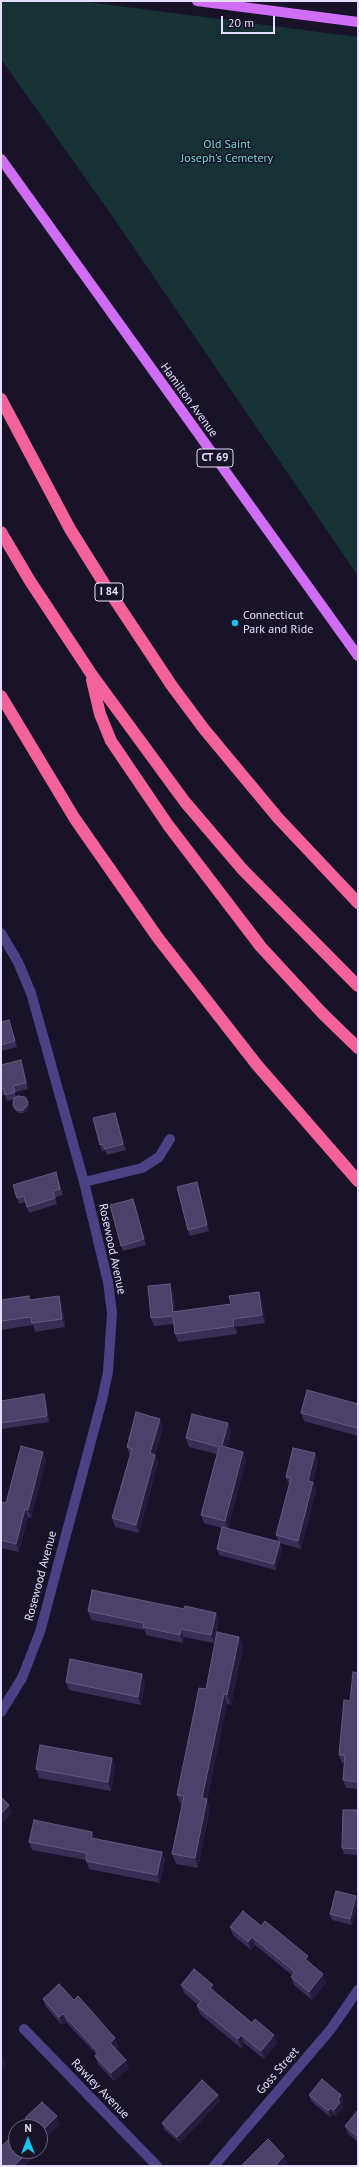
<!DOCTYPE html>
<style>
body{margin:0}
#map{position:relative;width:359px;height:2167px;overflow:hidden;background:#19132a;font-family:"PT Sans",sans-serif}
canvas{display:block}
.frame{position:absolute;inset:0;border:2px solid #e5dffd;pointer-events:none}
.north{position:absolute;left:8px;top:2119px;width:40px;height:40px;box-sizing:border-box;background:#19132a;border:1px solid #6b657e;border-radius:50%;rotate:0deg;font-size:11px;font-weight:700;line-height:16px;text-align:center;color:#e5dffd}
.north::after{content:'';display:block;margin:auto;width:14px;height:18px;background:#19c4ee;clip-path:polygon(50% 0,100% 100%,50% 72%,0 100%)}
.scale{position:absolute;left:221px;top:16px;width:54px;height:18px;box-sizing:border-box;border:2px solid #e5dffd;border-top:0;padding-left:5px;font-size:12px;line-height:14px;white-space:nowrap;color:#e5dffd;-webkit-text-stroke:3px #19132a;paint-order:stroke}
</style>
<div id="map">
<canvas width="359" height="2167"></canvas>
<div class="frame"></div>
<div class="north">N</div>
<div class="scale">20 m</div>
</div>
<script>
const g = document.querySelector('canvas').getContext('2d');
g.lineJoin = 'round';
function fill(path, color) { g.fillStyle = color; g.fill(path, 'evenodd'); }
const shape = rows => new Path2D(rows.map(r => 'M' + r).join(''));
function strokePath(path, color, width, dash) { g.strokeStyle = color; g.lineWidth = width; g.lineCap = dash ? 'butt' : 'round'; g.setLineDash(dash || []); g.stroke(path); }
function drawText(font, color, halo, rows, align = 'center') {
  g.font = font + ' "PT Sans",sans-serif'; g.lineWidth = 3; g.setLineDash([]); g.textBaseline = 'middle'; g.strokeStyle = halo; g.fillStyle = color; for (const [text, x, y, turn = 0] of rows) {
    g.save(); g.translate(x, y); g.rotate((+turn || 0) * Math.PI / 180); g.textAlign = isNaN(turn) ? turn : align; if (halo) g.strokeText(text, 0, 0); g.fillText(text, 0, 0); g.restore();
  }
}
fill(shape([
 [1,1,80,1,358,37,358,576,115,220,1,59]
]), '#173234');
strokePath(shape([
 [1,933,18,962,31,993,84,1182,108,1282,112,1313,108,1372,102,1400,40,1632,22,1678,1,1712],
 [84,1182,142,1168,159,1157,170,1139],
 [24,2029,157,2166],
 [214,2166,331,2029,358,1990]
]), '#4b4285', 10);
strokePath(shape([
 [197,1,358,22],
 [1,159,358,656]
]), '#cf6ef4', 10);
strokePath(shape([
 [1,399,70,529,105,585,172,686,204,729,278,818,358,903],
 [1,532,30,581,92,675,185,802,243,870,358,986],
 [92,680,100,714,111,741,168,825,261,947,323,1014,358,1048],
 [1,696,75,819,158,938,257,1065,358,1181]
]), '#f3639a', 12);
fill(shape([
 [9,1020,17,1047,1,1051,1,1022],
 [1,1065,23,1066,28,1089,15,1092,16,1097,29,1105,28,1110,24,1113,18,1113,14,1108,13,1105,14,1099,7,1101,5,1095,1,1096],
 [115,1113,117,1118,126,1150,107,1155,105,1150,102,1151,100,1145],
 [58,1178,63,1195,55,1197,57,1204,29,1213,25,1202,19,1204,17,1198],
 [199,1188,209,1231,190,1236,188,1230],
 [133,1199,146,1245,123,1251,121,1246],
 [173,1292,175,1311,231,1304,259,1292,262,1301,265,1323,236,1327,237,1334,178,1342,175,1334,174,1324,154,1326,151,1318],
 [29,1296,30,1300,62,1304,65,1327,35,1332,33,1325,1,1330,1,1300],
 [46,1400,49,1422,1,1429,1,1401],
 [358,1404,358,1436,304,1421,301,1413],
 [228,1423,231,1431,227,1447,243,1452,246,1460,228,1529,279,1542,276,1535,289,1485,286,1477,315,1453,318,1462,313,1482,316,1490,301,1549,280,1543,282,1548,276,1570,219,1555,217,1549,222,1528,204,1523,201,1515,217,1454,189,1447,186,1438],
 [163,1427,155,1455,158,1463,139,1533,115,1527,112,1518,130,1456,127,1447],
 [46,1460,31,1518,28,1517,19,1552,1,1548,1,1505,6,1503],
 [184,1609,216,1613,219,1621,214,1643,184,1637,183,1643,146,1635,145,1630,91,1620,88,1611],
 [239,1637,243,1647,231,1705,227,1704,207,1800,210,1809,198,1868,176,1864,172,1854,182,1805,181,1805,177,1795,206,1689],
 [358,1673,358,1789,346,1788,343,1780,344,1763,342,1763,339,1755,350,1701],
 [142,1674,145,1682,141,1705,69,1690,66,1682],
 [112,1758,115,1766,111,1791,39,1778,36,1769],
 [358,1810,358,1855,344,1854,342,1848],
 [92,1832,95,1838,162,1852,165,1860,160,1883,89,1869,86,1860,32,1850,29,1842],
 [358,1902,352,1925,332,1920,330,1914],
 [261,1926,310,1964,326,1983,312,2000,294,1985,291,1977,292,1975,255,1945,251,1950,233,1935,230,1927],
 [181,1985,216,1993,277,2043,264,2059,244,2043,241,2048,200,2014,197,2006,198,2005,184,1993],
 [43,1999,74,2000,118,2046,116,2049,129,2068,114,2081,98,2064,95,2056,96,2054,66,2022,62,2025,46,2007],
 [218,2095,220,2101,180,2143,164,2129,162,2123],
 [309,2095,341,2095,343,2101,341,2104,343,2108,336,2116,334,2114,330,2117,311,2101],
 [358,2110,358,2142,348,2134,345,2126]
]), '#3a2e57');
fill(shape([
 [21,1060,23,1066,28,1089,26,1083],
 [28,1102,29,1105,28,1110,24,1113,23,1110],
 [115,1113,117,1118,126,1150,123,1144],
 [197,1182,199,1188,209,1231,207,1225],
 [133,1199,135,1205,146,1245,144,1239],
 [170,1284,173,1292,176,1320,173,1312],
 [259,1292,262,1301,265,1323,262,1315],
 [59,1296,62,1304,65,1327,62,1319],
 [233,1319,236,1327,237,1334,234,1326],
 [44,1394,46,1400,49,1422,47,1416],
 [160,1419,163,1427,155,1455,158,1463,139,1533,136,1525,150,1453],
 [228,1423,231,1431,225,1454,222,1446],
 [43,1452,46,1460,31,1518,28,1510],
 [243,1452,246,1460,228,1529,225,1521],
 [315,1453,318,1462,311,1489,308,1481],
 [313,1482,316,1490,301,1549,298,1541],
 [25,1509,28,1517,19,1552,16,1544],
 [280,1542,282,1548,276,1570,274,1564],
 [216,1613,219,1621,214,1643,211,1635],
 [181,1629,184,1637,183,1643,180,1635],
 [239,1637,243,1647,231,1705,227,1695],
 [142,1674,145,1682,141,1705,138,1697],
 [224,1694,227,1704,207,1800,210,1809,198,1868,195,1858,202,1798],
 [112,1758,115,1766,111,1791,108,1782],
 [9,1805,12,1813,1,1825,1,1814],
 [92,1832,95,1840,91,1838],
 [162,1852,165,1860,160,1883,157,1875],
 [356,1896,358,1902,352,1925,350,1919],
 [252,1937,255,1945,251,1950,248,1942],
 [308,1956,311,1964,305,1959],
 [323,1974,326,1983,312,2000,309,1992],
 [213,1985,216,1993,210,1988],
 [63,2014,66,2022,62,2025,59,2017],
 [241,2035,244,2043,241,2048,238,2039],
 [274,2035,277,2043,264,2059,261,2051],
 [115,2038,118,2046,113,2051,110,2043],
 [3,2057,6,2066,1,2069,1,2059],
 [126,2060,129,2068,114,2081,111,2073],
 [218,2095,220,2101,180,2143,177,2137],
 [341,2095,343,2101,341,2104,343,2108,336,2116,334,2110,338,2100],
 [331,2108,334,2114,330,2117,328,2111],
 [57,2116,60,2125,44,2140,46,2145,40,2151,40,2133],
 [29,2151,40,2151,25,2166,14,2166],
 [284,2156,287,2162,283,2166,275,2166]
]), '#251b3d');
const building = shape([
 [9,1020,15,1041,1,1045,1,1022,9,1020],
 [21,1060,26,1083,13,1086,15,1092,5,1095,4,1089,1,1089,1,1065,21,1060],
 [18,1096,25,1097,28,1102,27,1106,23,1110,16,1110,13,1105,14,1098,18,1096],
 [115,1113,123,1144,105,1149,103,1144,100,1145,93,1118,115,1113],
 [56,1172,60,1189,53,1191,55,1198,27,1207,24,1196,17,1198,13,1185,56,1172],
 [197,1182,207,1225,188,1230,177,1187,197,1182],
 [133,1199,144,1239,121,1246,110,1205,133,1199],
 [170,1284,173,1312,231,1304,229,1296,259,1292,262,1315,233,1319,234,1326,175,1334,173,1316,151,1318,148,1286,170,1284],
 [29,1296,29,1300,59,1296,62,1319,32,1323,31,1317,1,1321,1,1300,29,1296],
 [307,1390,358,1404,358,1423,357,1428,301,1413,307,1390],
 [44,1394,47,1416,1,1423,1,1401,44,1394],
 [136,1412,160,1419,150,1453,155,1455,136,1525,112,1518,132,1449,127,1447,136,1412],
 [192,1414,228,1423,222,1446,243,1452,225,1521,201,1515,219,1447,186,1438,192,1414],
 [21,1446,43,1452,28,1510,25,1509,16,1544,1,1540,1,1505,2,1502,6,1503,21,1446],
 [293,1448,315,1453,308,1481,313,1482,298,1541,276,1535,291,1478,286,1477,293,1448],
 [222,1527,280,1542,274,1564,217,1549,222,1527],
 [92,1590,184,1609,185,1606,216,1613,211,1635,181,1629,180,1635,143,1627,144,1623,88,1611,92,1590],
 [217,1632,239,1637,227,1695,224,1694,202,1798,207,1799,195,1858,172,1854,184,1796,177,1795,199,1688,206,1689,217,1632],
 [70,1659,142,1674,138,1697,66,1682,70,1659],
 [353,1672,358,1673,358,1782,343,1780,345,1755,339,1755,344,1700,350,1701,353,1672],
 [40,1745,112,1758,108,1782,36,1769,40,1745],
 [1,1797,9,1805,1,1814,1,1797],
 [343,1810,358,1810,358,1849,342,1848,343,1810],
 [34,1820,92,1832,91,1838,162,1852,157,1875,86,1861,87,1853,29,1842,34,1820],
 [336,1891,356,1896,350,1919,330,1914,336,1891],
 [243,1911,261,1926,265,1921,308,1956,305,1959,323,1974,309,1992,291,1977,295,1972,252,1937,248,1942,230,1927,243,1911],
 [194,1969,213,1985,210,1988,252,2023,255,2019,274,2035,261,2051,241,2035,238,2039,197,2006,201,2001,181,1985,194,1969],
 [59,1984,74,2000,78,1996,115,2038,110,2043,126,2060,111,2073,95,2056,98,2052,63,2014,59,2017,43,1999,59,1984],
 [322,2079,341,2095,338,2100,340,2102,334,2110,331,2108,328,2111,309,2095,322,2079],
 [202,2080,218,2095,177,2137,162,2123,202,2080],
 [42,2102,57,2116,40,2133,40,2127,21,2127,28,2120,25,2118,42,2102],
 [358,2110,358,2137,345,2126,358,2110],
 [16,2132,16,2151,29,2151,14,2166,1,2166,1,2147,16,2132],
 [40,2134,43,2137,40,2140,40,2134],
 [268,2139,284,2156,275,2166,241,2166,268,2139]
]);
fill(building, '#4c4168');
strokePath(building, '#645a80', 1);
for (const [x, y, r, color] of [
 [235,623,4,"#19c4ee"]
]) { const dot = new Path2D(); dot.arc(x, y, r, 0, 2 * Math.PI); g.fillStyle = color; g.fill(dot); strokePath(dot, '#19132a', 1.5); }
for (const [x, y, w] of [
 [215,458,36],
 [109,592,28]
]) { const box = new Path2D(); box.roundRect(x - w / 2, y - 9, w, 18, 3); g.fillStyle = '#19132a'; g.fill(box); strokePath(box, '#e5dffd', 1); }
drawText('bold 11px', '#e5dffd', null, [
 ["CT 69",215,458],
 ["I 84",109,592]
]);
drawText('12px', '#6ed9c8', '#19132a', [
 ["Old Saint",227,145],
 ["Joseph's Cemetery",227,159]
]);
drawText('12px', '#e5dffd', '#19132a', [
 ["Hamilton Avenue",189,400,54],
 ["Rosewood Avenue",112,1249,78],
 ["Rosewood Avenue",41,1576,-75],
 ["Goss Street",278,2071,-49],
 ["Rawley Avenue",100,2089,46]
]);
drawText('12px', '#e5dffd', '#19132a', [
 ["Connecticut",243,616],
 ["Park and Ride",243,630]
], 'left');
</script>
